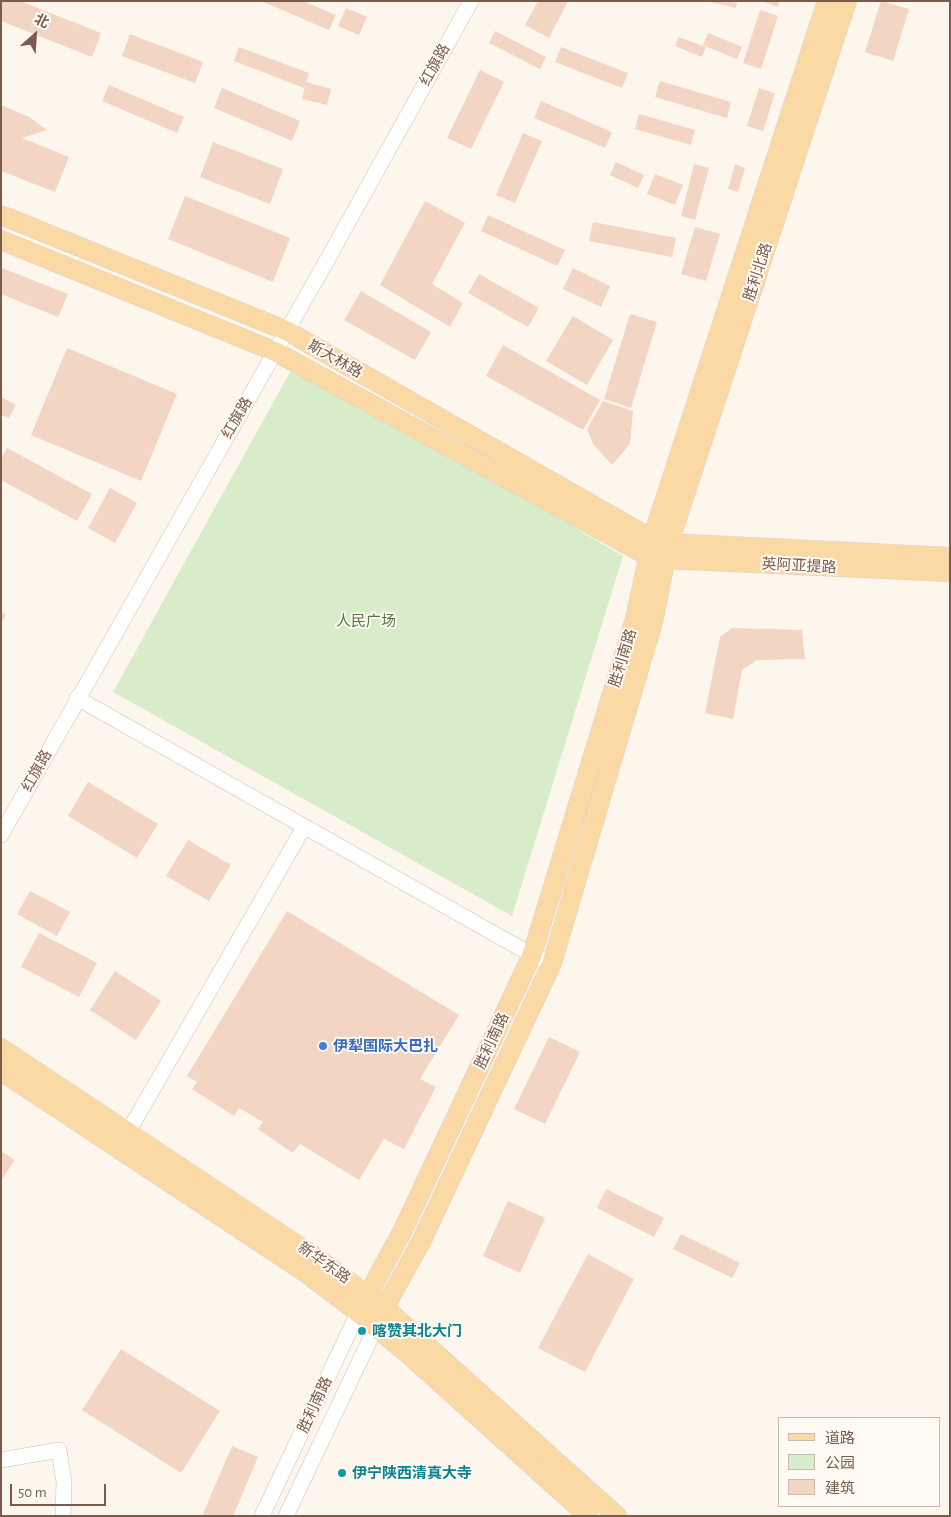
<!DOCTYPE html>
<meta charset="utf-8">
<style>
body{margin:0}
#map{position:relative;width:951px;height:1517px;overflow:hidden;background:#fdf6ec;font-family:"Alegreya Sans","Noto Sans SC",sans-serif}
canvas{display:block}
.frame{position:absolute;inset:0;border:2px solid #7a5c4d;pointer-events:none}
.legend{position:absolute;left:778px;top:1417px;width:162px;height:90px;box-sizing:border-box;background:#fffaf3;border:1px solid #cabbb1;margin:0;padding:6px 9px;list-style:none;font-size:15px;color:#7a5c4d}
.legend li{display:flex;align-items:center;gap:10px;height:25px}
.legend b{width:25px;border:1px solid #cabbb1}
.north{position:absolute;left:10px;top:10px;width:50px;height:50px;-webkit-text-stroke:4px #fffaf3;paint-order:stroke;rotate:26deg;font-size:14px;font-weight:700;line-height:20px;text-align:center;color:#7a5c4d}
.north::after{content:'';display:block;margin:auto;width:18px;height:22px;background:#7a5c4d;clip-path:polygon(50% 0,100% 100%,50% 72%,0 100%)}
.scale{position:absolute;left:10px;top:1484px;width:96px;height:22px;box-sizing:border-box;border:2px solid #7a5c4d;border-top:0;padding-left:6px;font-size:15px;line-height:18px;white-space:nowrap;color:#7a5c4d;-webkit-text-stroke:4px #fffaf3;paint-order:stroke}
</style>
<div id="map">
<canvas width="951" height="1517"></canvas>
<div class="frame"></div>
<ul class="legend">
<li><b style="height:6px;background:#fbd9a5"></b>道路</li>
<li><b style="height:14px;background:#d8ecc9"></b>公园</li>
<li><b style="height:14px;background:#f3d5c3"></b>建筑</li>
</ul>
<div class="north">北</div>
<div class="scale">50 m</div>
</div>
<script>
const g = document.querySelector('canvas').getContext('2d');
g.lineJoin = 'round';
function fill(path, color) { g.fillStyle = color; g.fill(path, 'evenodd'); }
const shape = rows => new Path2D(rows.map(r => 'M' + r).join(''));
function strokePath(path, color, width, dash) { g.strokeStyle = color; g.lineWidth = width; g.lineCap = dash ? 'butt' : 'round'; g.setLineDash(dash || []); g.stroke(path); }
function drawText(font, color, halo, rows, align = 'center') {
  g.font = font + ' "Alegreya Sans","Noto Sans SC",sans-serif'; g.lineWidth = 4; g.setLineDash([]); g.textBaseline = 'middle'; g.strokeStyle = halo; g.fillStyle = color; for (const [text, x, y, turn = 0] of rows) {
    g.save(); g.translate(x, y); g.rotate((+turn || 0) * Math.PI / 180); g.textAlign = isNaN(turn) ? turn : align; if (halo) g.strokeText(text, 0, 0); g.fillText(text, 0, 0); g.restore();
  }
}
fill(shape([
 [295,363,623,556,512,916,113,692]
]), '#d8ecc9');
fill(shape([
 [1,1,20,1,101,33,92,57,1,21],
 [261,1,303,1,336,15,329,30],
 [538,1,568,1,549,38,525,25],
 [706,1,737,1,736,8],
 [762,1,779,1,778,7],
 [881,1,909,9,893,61,865,52],
 [346,8,367,17,359,35,338,26],
 [760,10,778,16,761,69,743,63],
 [495,31,546,57,540,69,489,43],
 [708,33,742,47,737,59,703,45],
 [130,34,203,62,195,83,122,56],
 [678,37,706,47,702,57,675,46],
 [239,47,309,73,304,88,234,61],
 [561,47,628,73,622,88,555,62],
 [480,70,504,82,471,149,447,138],
 [660,81,731,102,727,118,655,97],
 [306,82,331,89,327,105,302,99],
 [109,85,184,117,177,133,102,101],
 [222,88,300,121,292,141,214,108],
 [759,88,775,93,763,131,747,126],
 [541,101,612,132,605,148,534,118],
 [1,105,29,117,47,130,22,138,69,157,55,192,1,171],
 [639,114,695,130,691,145,635,129],
 [523,133,542,141,515,203,496,195],
 [213,142,283,169,270,204,200,177],
 [616,162,644,175,638,188,610,175],
 [694,164,709,168,695,220,681,216],
 [735,164,745,168,738,192,728,189],
 [655,174,683,185,675,205,647,194],
 [185,196,290,238,273,282,168,239],
 [425,201,465,223,432,284,463,303,450,327,380,285],
 [488,215,565,250,557,266,481,231],
 [593,222,676,238,672,257,589,241],
 [695,227,720,234,706,281,681,274],
 [2,268,68,294,58,317,1,294],
 [573,268,610,286,601,307,563,289],
 [479,274,539,308,528,327,468,293],
 [361,291,431,332,415,360,344,320],
 [630,314,657,322,631,408,604,399],
 [573,316,613,340,587,385,546,361],
 [503,345,600,400,583,430,486,376],
 [67,348,177,394,141,481,31,435],
 [1,397,16,405,9,418,1,415],
 [603,401,633,411,630,444,612,465,593,444,587,429],
 [7,448,92,494,77,521,1,480,1,459],
 [110,488,137,503,115,543,88,528],
 [1,612,6,615,1,623],
 [732,628,802,630,805,659,757,660,742,670,733,719,705,713,720,637],
 [88,782,158,824,137,858,68,816],
 [188,840,231,865,209,901,166,876],
 [30,891,70,912,57,936,17,914],
 [287,911,459,1015,420,1079,436,1087,404,1149,384,1139,359,1180,300,1144,293,1153,258,1129,263,1122,239,1108,234,1116,192,1089,197,1082,187,1076],
 [39,933,97,963,79,997,21,967],
 [115,971,161,1001,136,1040,90,1010],
 [549,1037,580,1052,545,1124,514,1109],
 [1,1151,15,1160,2,1179,1,1178],
 [606,1189,664,1218,654,1237,597,1208],
 [508,1201,545,1218,520,1273,483,1256],
 [681,1234,740,1263,732,1278,673,1249],
 [588,1254,634,1279,585,1372,538,1348],
 [121,1349,220,1411,181,1473,82,1410],
 [232,1446,258,1457,233,1516,202,1516]
]), '#f3d5c3');
const minor = shape([
 [77,698,532,955,552,963],
 [1,835,326,262,471,1],
 [128,1132,304,827],
 [1,1460,59,1450,64,1482,63,1516],
 [262,1516,358,1313],
 [286,1516,376,1327]
]);
const major = shape([
 [1,215,287,331,652,539,669,543,950,557],
 [1,240,276,352,648,556,665,559,950,572],
 [1,1048,317,1258,385,1308,617,1516],
 [1,1071,306,1273,355,1310,407,1353,588,1516],
 [358,1313,402,1232,532,955,635,619,652,539,827,1],
 [376,1327,386,1305,421,1242,552,963,653,622,669,543,847,1]
]);
strokePath(minor, '#d1beb0', 16);
strokePath(major, '#dad1cd', 20);
strokePath(minor, '#fff', 15);
strokePath(major, '#fbd9a5', 19);
for (const [x, y, r, color] of [
 [323,1046,5,"#3f7fe0"],
 [362,1331,5,"#0f9aa8"],
 [342,1473,5,"#0f9aa8"]
]) { const dot = new Path2D(); dot.arc(x, y, r, 0, 2 * Math.PI); g.fillStyle = color; g.fill(dot); strokePath(dot, '#fffaf3', 2); }
drawText('15px', '#7a5c4d', '#fffaf3', [
 ["红旗路",435,65,-61],
 ["胜利北路",758,272,-72],
 ["斯大林路",335,359,30],
 ["红旗路",237,418,-60],
 ["英阿亚提路",799,566,3],
 ["胜利南路",623,658,-73],
 ["红旗路",37,771,-61],
 ["胜利南路",492,1041,-65],
 ["新华东路",324,1263,35],
 ["胜利南路",315,1405,-65]
]);
drawText('15px', '#537a41', '#fffaf3', [
 ["人民广场",366,621]
]);
drawText('bold 15px', '#366cbe', '#fffaf3', [
 ["伊犁国际大巴扎",333,1046]
], 'left');
drawText('bold 15px', '#0d838f', '#fffaf3', [
 ["喀赞其北大门",372,1331],
 ["伊宁陕西清真大寺",352,1473]
], 'left');
</script>
